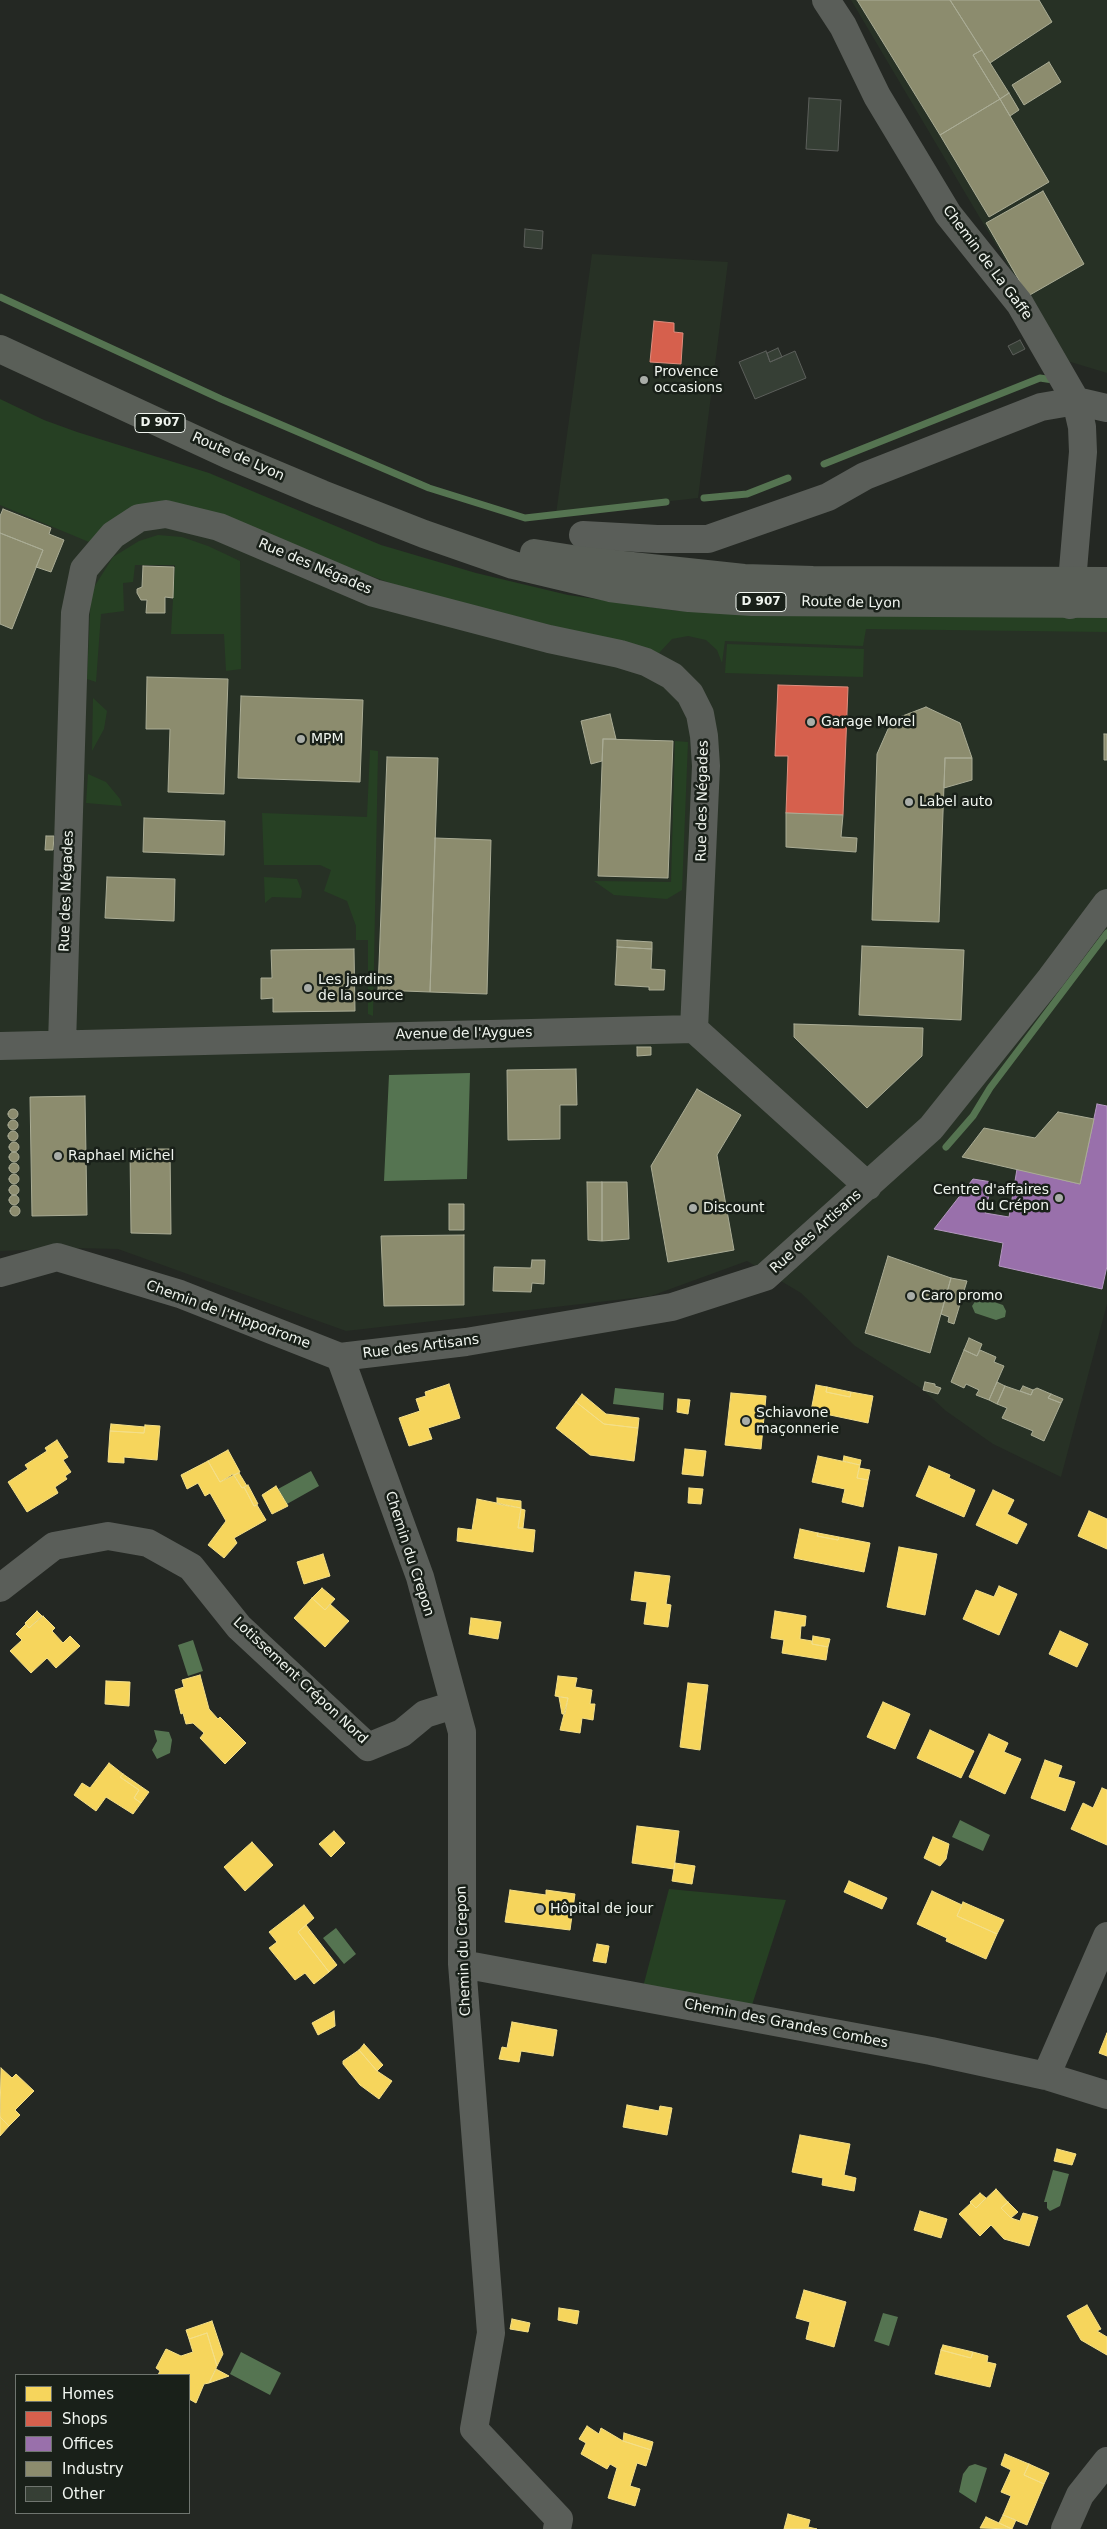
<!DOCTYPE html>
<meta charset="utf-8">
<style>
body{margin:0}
#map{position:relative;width:1107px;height:2529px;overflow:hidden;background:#242823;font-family:"DejaVu Sans",sans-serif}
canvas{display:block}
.legend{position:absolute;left:15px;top:2374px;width:175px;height:140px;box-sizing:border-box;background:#192019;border:1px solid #6f756f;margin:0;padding:6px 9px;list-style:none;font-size:15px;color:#f0f5ef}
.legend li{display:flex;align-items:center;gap:10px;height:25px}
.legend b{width:25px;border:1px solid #6f756f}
</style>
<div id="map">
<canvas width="1107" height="2529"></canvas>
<ul class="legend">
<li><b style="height:14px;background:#f6d55c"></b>Homes</li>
<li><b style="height:14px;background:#d6604d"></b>Shops</li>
<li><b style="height:14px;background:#9970ab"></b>Offices</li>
<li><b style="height:14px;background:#8c8c6e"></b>Industry</li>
<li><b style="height:14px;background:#363f35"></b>Other</li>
</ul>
</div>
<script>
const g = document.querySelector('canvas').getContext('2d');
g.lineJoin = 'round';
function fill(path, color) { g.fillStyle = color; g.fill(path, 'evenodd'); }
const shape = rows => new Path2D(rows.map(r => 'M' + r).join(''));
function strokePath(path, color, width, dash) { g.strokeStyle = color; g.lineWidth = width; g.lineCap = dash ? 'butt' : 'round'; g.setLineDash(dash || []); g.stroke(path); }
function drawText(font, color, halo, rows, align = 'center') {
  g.font = font + ' "DejaVu Sans",sans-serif'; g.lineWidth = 5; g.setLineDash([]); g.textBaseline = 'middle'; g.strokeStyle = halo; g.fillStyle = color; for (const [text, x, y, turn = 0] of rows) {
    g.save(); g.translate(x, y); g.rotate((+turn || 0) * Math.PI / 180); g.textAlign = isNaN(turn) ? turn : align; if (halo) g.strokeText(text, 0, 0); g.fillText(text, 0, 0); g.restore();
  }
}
fill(shape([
 [851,0,1107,0,1107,373,1064,360],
 [592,254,728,262,698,498,556,514],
 [0,404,114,461,463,579,699,623,1107,625,1107,1304,1061,1477,993,1444,946,1411,922,1389,855,1346,801,1293,747,1261,651,1296,346,1331,118,1249,75,1248,0,1251]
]), '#273125');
fill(shape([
 [0,399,44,420,77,432,209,473,381,545,476,573,568,595,678,611,1107,616,1107,632,866,629,863,646,725,641,722,663,717,650,706,640,688,636,672,639,659,653,404,588,308,553,204,511,89,542,0,505],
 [158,535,182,537,208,546,240,561,241,669,226,671,224,634,171,634,175,565,135,565,133,582,123,583,124,611,101,614,96,682,87,679,91,592,113,557,139,541],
 [727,644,864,649,863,677,725,673],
 [93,698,107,711,104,729,92,751],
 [675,741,688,742,682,890,667,899,614,895,594,881,671,882],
 [370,750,378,751,373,1016,368,1014,368,940,356,940,356,926,347,901,324,891,331,870,320,865,264,865,262,813,367,817],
 [88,774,106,782,120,799,122,806,86,803],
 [264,877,297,879,302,891,301,898,272,897,265,903],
 [669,1889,786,1900,752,2005,643,1987]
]), '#264023');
fill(shape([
 [470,1073,467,1179,384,1181,389,1075],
 [982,1298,1003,1305,1006,1311,1005,1317,996,1320,975,1313,972,1306,976,1300],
 [615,1388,664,1393,663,1410,613,1404],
 [311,1471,319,1486,287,1504,278,1489],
 [193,1640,203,1671,188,1676,178,1645],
 [154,1730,169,1732,172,1740,170,1753,157,1759,152,1750,157,1741],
 [960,1820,990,1835,983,1851,952,1837],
 [336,1928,356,1954,344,1964,323,1938],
 [1053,2170,1069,2174,1060,2206,1050,2211,1047,2208,1047,2202,1044,2202],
 [883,2313,898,2317,889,2346,874,2341],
 [241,2352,281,2373,270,2395,230,2374],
 [975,2464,987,2468,976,2503,959,2492,963,2474,969,2466]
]), '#557451');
const homes = shape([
 [449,1384,460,1418,428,1428,432,1439,409,1446,399,1418,420,1411,416,1399,426,1396,425,1392,449,1384],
 [816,1385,827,1387,826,1392,850,1397,851,1392,873,1396,868,1423,811,1411,816,1385],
 [827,1387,851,1392,850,1397,826,1392,827,1387],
 [731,1393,766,1396,761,1449,725,1445,731,1393],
 [582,1394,606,1414,639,1418,638,1428,604,1424,576,1402,582,1394],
 [678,1399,690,1400,688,1414,677,1412,678,1399],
 [576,1402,604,1424,638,1428,634,1461,590,1455,556,1428,576,1402],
 [111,1424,145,1427,144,1433,110,1431,111,1424],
 [145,1425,160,1426,157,1460,124,1457,124,1463,108,1462,110,1431,144,1433,145,1425],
 [57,1440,68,1457,63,1460,71,1472,65,1476,67,1479,55,1487,58,1493,27,1512,8,1482,28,1469,25,1465,47,1451,45,1448,57,1440],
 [685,1449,706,1451,703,1476,682,1474,685,1449],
 [228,1450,240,1472,220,1482,208,1461,228,1450],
 [818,1456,860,1465,857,1478,868,1480,863,1507,842,1502,845,1489,812,1482,818,1456],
 [844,1456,861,1460,860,1465,843,1461,844,1456],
 [208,1461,220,1482,233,1474,242,1488,244,1487,254,1506,257,1505,266,1520,234,1538,237,1543,224,1558,208,1545,226,1521,210,1493,205,1496,198,1483,187,1489,181,1475,208,1461],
 [929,1466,950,1475,949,1478,975,1490,964,1517,916,1496,929,1466],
 [859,1468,870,1470,868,1480,857,1478,859,1468],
 [239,1473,247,1486,242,1488,234,1475,239,1473],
 [248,1485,258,1504,254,1506,244,1487,248,1485],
 [276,1486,288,1506,272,1514,262,1495,276,1486],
 [689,1488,703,1489,701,1504,688,1503,689,1488],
 [993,1490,1014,1500,1007,1514,1027,1524,1017,1544,976,1525,993,1490],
 [497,1498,521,1501,521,1508,497,1504,497,1498],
 [477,1499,521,1508,518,1528,535,1530,533,1552,457,1541,458,1528,472,1530,477,1499],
 [521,1509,525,1510,523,1528,518,1528,521,1509],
 [1089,1511,1107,1519,1107,1549,1078,1536,1089,1511],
 [800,1529,818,1533,817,1536,838,1540,839,1537,870,1543,864,1572,794,1558,800,1529],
 [818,1533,839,1537,838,1540,817,1536,818,1533],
 [899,1547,937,1554,925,1615,887,1607,899,1547],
 [323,1554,330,1576,304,1584,297,1562,323,1554],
 [635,1572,670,1576,666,1604,671,1605,668,1627,644,1624,647,1602,631,1600,635,1572],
 [999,1586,1017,1594,999,1635,963,1619,976,1590,994,1597,999,1586],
 [322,1588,335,1599,325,1610,312,1598,322,1588],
 [312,1598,325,1610,330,1604,349,1621,325,1647,294,1618,312,1598],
 [37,1611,42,1616,29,1628,25,1623,37,1611],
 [775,1611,806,1616,805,1626,801,1626,800,1639,812,1641,812,1644,828,1647,826,1660,782,1653,784,1640,771,1638,775,1611],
 [43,1616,55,1628,52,1631,63,1643,70,1636,80,1646,56,1668,47,1658,31,1673,10,1651,22,1640,16,1634,26,1624,29,1628,43,1616],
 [471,1618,501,1622,498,1639,469,1634,471,1618],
 [1060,1631,1088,1644,1077,1667,1049,1654,1060,1631],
 [813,1636,830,1639,828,1647,812,1644,813,1636],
 [200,1675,209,1709,218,1719,220,1717,246,1743,225,1764,200,1738,204,1733,193,1723,186,1724,183,1713,181,1714,175,1690,184,1687,182,1680,200,1675],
 [558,1676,577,1678,575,1687,592,1690,590,1704,595,1704,593,1720,582,1718,580,1733,560,1730,568,1698,555,1696,558,1676],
 [106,1681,130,1682,129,1706,105,1704,106,1681],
 [688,1683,708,1685,700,1750,680,1747,688,1683],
 [559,1697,568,1698,565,1714,562,1714,559,1697],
 [883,1702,910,1714,895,1749,867,1737,883,1702],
 [930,1730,974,1751,961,1778,917,1758,930,1730],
 [989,1734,1008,1743,1004,1752,1021,1759,1005,1794,969,1777,989,1734],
 [1045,1760,1062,1766,1058,1777,1075,1782,1065,1811,1031,1798,1045,1760],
 [109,1763,123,1774,120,1777,139,1790,134,1798,141,1803,133,1814,106,1797,96,1811,74,1795,82,1783,90,1788,109,1763],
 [123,1774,149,1792,141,1803,134,1798,139,1790,120,1777,123,1774],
 [1102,1788,1107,1790,1107,1845,1071,1829,1083,1803,1093,1808,1102,1788],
 [637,1826,679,1831,674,1869,632,1863,637,1826],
 [334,1831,345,1843,331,1857,319,1844,334,1831],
 [933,1837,949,1844,946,1859,940,1866,924,1858,933,1837],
 [252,1842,273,1865,245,1891,224,1867,252,1842],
 [675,1863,695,1866,692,1884,672,1881,675,1863],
 [849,1881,887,1898,882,1909,844,1892,849,1881],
 [510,1890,546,1895,546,1890,575,1894,570,1930,505,1922,510,1890],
 [932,1891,962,1905,957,1916,997,1934,986,1959,946,1941,947,1938,917,1924,932,1891],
 [963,1902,1004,1920,997,1934,957,1916,963,1902],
 [304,1905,314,1918,298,1932,329,1972,314,1984,305,1973,295,1980,269,1948,277,1942,269,1932,304,1905],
 [306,1925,337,1965,329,1972,298,1932,306,1925],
 [597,1944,609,1946,606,1963,593,1961,597,1944],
 [334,2011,335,2026,318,2035,312,2023,334,2011],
 [512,2022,557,2030,553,2056,521,2051,519,2062,499,2059,502,2047,507,2048,512,2022],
 [1107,2033,1107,2056,1099,2053,1107,2033],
 [364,2044,383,2065,377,2071,359,2050,364,2044],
 [359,2050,377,2071,392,2081,379,2099,360,2085,343,2064,343,2061,359,2050],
 [1,2068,12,2078,16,2074,34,2091,15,2110,20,2115,9,2126,0,2117,1,2068],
 [627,2105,659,2111,660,2106,672,2108,667,2135,623,2127,627,2105],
 [0,2117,9,2126,0,2136,0,2117],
 [800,2135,850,2144,844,2175,856,2178,854,2191,822,2185,823,2178,792,2172,800,2135],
 [1057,2149,1076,2154,1072,2165,1054,2161,1057,2149],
 [996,2189,1008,2202,1001,2208,1011,2218,1020,2221,1023,2213,1038,2217,1029,2246,1004,2239,991,2225,980,2236,959,2214,971,2203,976,2208,996,2189],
 [980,2193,986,2198,976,2208,970,2202,980,2193],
 [1008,2202,1018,2212,1011,2218,1001,2208,1008,2202],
 [920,2211,947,2219,941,2238,914,2230,920,2211],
 [804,2290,846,2302,834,2347,806,2339,810,2322,796,2318,804,2290],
 [1087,2305,1101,2329,1097,2331,1107,2337,1107,2355,1081,2340,1067,2316,1087,2305],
 [559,2308,579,2311,577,2324,558,2320,559,2308],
 [512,2319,530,2323,528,2332,510,2329,512,2319],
 [212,2321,223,2354,217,2366,207,2333,189,2339,186,2330,212,2321],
 [207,2333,217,2366,209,2383,204,2384,196,2403,189,2399,189,2375,158,2375,160,2371,156,2368,166,2349,181,2356,193,2352,189,2339,207,2333],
 [943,2345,973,2352,971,2358,941,2350,943,2345],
 [941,2350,971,2358,973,2352,988,2356,987,2362,996,2364,990,2387,935,2374,941,2350],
 [216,2369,229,2376,209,2383,216,2369],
 [587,2426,599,2434,601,2428,623,2441,651,2450,646,2466,637,2463,630,2486,640,2489,635,2506,608,2498,617,2468,610,2464,607,2469,581,2454,586,2443,579,2439,587,2426],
 [624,2433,653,2442,651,2450,623,2441,624,2433],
 [1005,2454,1029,2464,1024,2475,1044,2484,1027,2525,1003,2515,1011,2496,1001,2492,1011,2470,1001,2465,1005,2454],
 [1029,2464,1049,2473,1044,2484,1024,2475,1029,2464],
 [788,2514,810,2520,808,2527,817,2529,784,2529,788,2514],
 [1003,2515,1016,2520,1012,2529,999,2523,1003,2515],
 [986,2517,1012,2529,980,2528,986,2517]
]);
fill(homes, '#f6d55c');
strokePath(homes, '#f4df88', 1);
const shops = shape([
 [654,321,674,323,674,332,683,333,681,364,650,362,654,321],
 [778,685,848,687,843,815,786,813,788,756,775,756,778,685]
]);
fill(shops, '#d6604d');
strokePath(shops, '#de8d7e', 1);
const offices = shape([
 [1097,1104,1107,1106,1107,1266,1102,1289,999,1266,1003,1243,934,1229,973,1179,992,1182,985,1213,1009,1217,1017,1169,1080,1184,1097,1104]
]);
fill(offices, '#9970ab');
strokePath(offices, '#b398bf', 1);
const industry = shape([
 [857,0,950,0,982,50,973,55,1000,99,940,135,857,0],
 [950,0,1039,0,1052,22,990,63,950,0],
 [982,50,1009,93,1000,99,973,55,982,50],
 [1049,62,1061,82,1024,105,1012,85,1049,62],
 [1009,93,1019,110,1010,116,1000,99,1009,93],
 [1000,99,1049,182,989,217,940,135,1000,99],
 [1043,191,1084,264,1028,296,986,223,1043,191],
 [3,509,51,528,49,534,64,540,51,572,36,567,43,550,0,533,0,516,3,509],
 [0,533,43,550,12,629,0,624,0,533],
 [143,566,174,567,173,598,165,597,165,613,146,613,147,600,141,600,137,593,137,589,142,587,143,566],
 [147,677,228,679,224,794,168,792,170,729,146,729,147,677],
 [241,696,363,700,360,782,238,778,241,696],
 [926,707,960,723,972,758,945,758,939,922,872,920,877,754,892,720,926,707],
 [610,714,616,739,603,739,602,761,591,764,581,721,610,714],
 [1104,734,1107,734,1107,760,1104,760,1104,734],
 [603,739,673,741,668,878,598,876,603,739],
 [387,757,438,758,430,992,378,990,387,757],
 [945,758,972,758,972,780,944,788,945,758],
 [786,813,843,815,841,837,857,838,856,852,786,847,786,813],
 [144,818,225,821,224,855,143,852,144,818],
 [46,836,54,836,53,850,45,850,46,836],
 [435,838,491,840,487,994,430,992,435,838],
 [107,877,175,879,174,921,105,918,107,877],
 [617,940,652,942,652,949,617,947,617,940],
 [862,946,964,950,961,1020,859,1015,862,946],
 [617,947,652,949,651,969,665,970,664,990,649,990,649,987,615,985,617,947],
 [354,949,355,1011,273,1012,273,998,261,999,261,978,272,978,271,950,354,949],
 [794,1024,923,1028,922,1056,867,1108,794,1037,794,1024],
 [637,1047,651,1047,651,1055,637,1056,637,1047],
 [576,1069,577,1105,560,1105,560,1139,508,1140,507,1070,576,1069],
 [697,1089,741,1115,717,1155,734,1250,668,1262,651,1166,697,1089],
 [85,1096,87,1215,32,1216,30,1097,85,1096],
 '8 1114a5 5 0 1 1 10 0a5 5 0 1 1-10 0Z',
 [1058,1112,1094,1119,1080,1184,962,1157,984,1128,1035,1138,1058,1112],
 '8 1125a5 5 0 1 1 10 0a5 5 0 1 1-10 0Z',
 '8 1136a5 5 0 1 1 10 0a5 5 0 1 1-10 0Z',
 '9 1147a5 5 0 1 1 10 0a5 5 0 1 1-10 0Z',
 [130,1149,170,1149,171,1234,131,1233,130,1149],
 '9 1157a5 5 0 1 1 10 0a5 5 0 1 1-10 0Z',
 '9 1168a5 5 0 1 1 10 0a5 5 0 1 1-10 0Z',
 '9 1179a5 5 0 1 1 10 0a5 5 0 1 1-10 0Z',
 [587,1182,602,1182,602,1241,588,1240,587,1182],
 [602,1182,627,1182,629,1239,602,1241,602,1182],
 '9 1190a5 5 0 1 1 10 0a5 5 0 1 1-10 0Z',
 '9 1200a5 5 0 1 1 10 0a5 5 0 1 1-10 0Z',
 [449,1204,464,1204,464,1230,449,1230,449,1204],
 '10 1211a5 5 0 1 1 10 0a5 5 0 1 1-10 0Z',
 [464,1235,464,1305,384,1306,381,1236,464,1235],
 [888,1256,951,1278,930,1353,865,1333,888,1256],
 [532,1260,545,1260,544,1284,532,1283,531,1292,493,1291,494,1267,531,1268,532,1260],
 [951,1278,967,1281,954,1324,948,1322,949,1317,941,1314,951,1278],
 [969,1338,982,1344,977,1356,964,1350,969,1338],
 [964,1350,977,1356,980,1350,996,1357,994,1362,1004,1366,989,1400,976,1395,979,1390,966,1384,964,1388,951,1382,964,1350],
 [925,1382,935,1384,935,1386,941,1388,938,1394,923,1390,925,1382],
 [997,1382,1005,1386,997,1404,989,1400,997,1382],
 [1005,1386,1031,1395,1033,1390,1037,1388,1051,1394,1048,1398,1061,1403,1044,1441,1031,1435,1033,1431,1002,1418,1007,1408,997,1404,1005,1386],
 [1023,1386,1033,1390,1031,1395,1020,1391,1023,1386],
 [1051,1394,1063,1399,1061,1403,1048,1398,1051,1394]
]);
fill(industry, '#8c8c6e');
strokePath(industry, '#aaac95', 1);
strokePath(shape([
 [0,297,221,399,429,488,525,518,666,502],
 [824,464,1040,378,1053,380],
 [704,498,747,494,788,478],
 [946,1147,973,1116,990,1088,1107,933]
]), '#557451', 7);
const building = shape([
 [809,98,841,100,838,151,806,149,809,98],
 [525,229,543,231,542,249,524,247,525,229],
 [1020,340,1025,349,1013,355,1008,346,1020,340],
 [778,348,782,357,770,362,767,353,778,348],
 [766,351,770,362,795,351,806,378,755,399,739,362,766,351]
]);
fill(building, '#363f35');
strokePath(building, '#5c5f5b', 1);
strokePath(shape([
 [826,0,843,26,877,96,948,214,1020,304,1076,401,1082,427,1083,452,1070,605],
 [583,535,657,539,708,539,828,497,865,476,1041,407,1076,401,1107,408],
 [62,1044,75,613,84,569,113,535,139,518,166,514,219,527,374,593,549,639,620,654,646,662,672,676,690,694,700,714,704,736,706,766,694,1029],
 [0,1046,694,1029,868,1186],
 [0,1273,57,1257,180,1294,340,1357,466,1342,672,1307,765,1277,931,1128,1051,978,1107,903],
 [340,1357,420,1577,462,1732,462,1964,491,2333,474,2429,559,2519,557,2529],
 [0,1588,54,1546,108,1536,148,1543,191,1567,239,1627,368,1747,402,1733,425,1714,454,1705],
 [462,1964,931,2051,1046,2076,1107,2095],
 [1046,2076,1107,1936],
 [1065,2529,1080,2495,1107,2461]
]), '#5a5e59', 28);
strokePath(shape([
 [0,349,229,455,322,494,424,534,513,565,610,588,689,598,752,602,1107,604],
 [534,553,585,561,744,578,813,580,1107,581]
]), '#5a5f58', 28);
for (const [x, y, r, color] of [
 [644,380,5,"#a9ada8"],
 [811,722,5,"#a9ada8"],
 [301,739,5,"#a9ada8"],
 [909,802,5,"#a9ada8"],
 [308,988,5,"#a9ada8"],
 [58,1156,5,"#a9ada8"],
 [1059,1198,5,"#a9ada8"],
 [693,1208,5,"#a9ada8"],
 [911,1296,5,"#a9ada8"],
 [746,1421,5,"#a9ada8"],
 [540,1909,5,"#a9ada8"]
]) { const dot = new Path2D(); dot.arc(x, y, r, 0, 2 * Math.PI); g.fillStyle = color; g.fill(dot); strokePath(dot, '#192019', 2); }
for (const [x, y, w] of [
 [160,423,50],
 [761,602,50]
]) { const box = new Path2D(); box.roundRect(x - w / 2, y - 9.5, w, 19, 4); g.fillStyle = '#192019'; g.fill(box); strokePath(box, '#f0f5ef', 1); }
drawText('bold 12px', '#f0f5ef', null, [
 ["D 907",160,423],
 ["D 907",761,602]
]);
drawText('14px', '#f0f5ef', '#192019', [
 ["Chemin de La Gaffe",987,263,53],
 ["Route de Lyon",238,457,24],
 ["Rue des Négades",315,567,23],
 ["Route de Lyon",851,603,1],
 ["Rue des Négades",703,801,-89],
 ["Rue des Négades",67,891,-88],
 ["Avenue de l'Aygues",464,1034,-1],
 ["Rue des Artisans",816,1232,-42],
 ["Chemin de l'Hippodrome",228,1315,20],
 ["Rue des Artisans",421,1347,-7],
 ["Chemin du Crepon",409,1554,72],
 ["Lotissement Crépon Nord",300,1681,43],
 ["Chemin du Crepon",464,1951,-92],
 ["Chemin des Grandes Combes",786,2024,11]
]);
drawText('14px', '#f0f5ef', '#192019', [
 ["Provence",654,372],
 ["occasions",654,388],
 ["Garage Morel",821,722],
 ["MPM",311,739],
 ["Label auto",919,802],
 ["Les jardins",318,980],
 ["de la source",318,996],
 ["Raphael Michel",68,1156],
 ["Centre d'affaires",1049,1190,"right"],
 ["du Crépon",1049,1206,"right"],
 ["Discount",703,1208],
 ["Caro promo",921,1296],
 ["Schiavone",756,1413],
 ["maçonnerie",756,1429],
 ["Hôpital de jour",550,1909]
], 'left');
</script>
